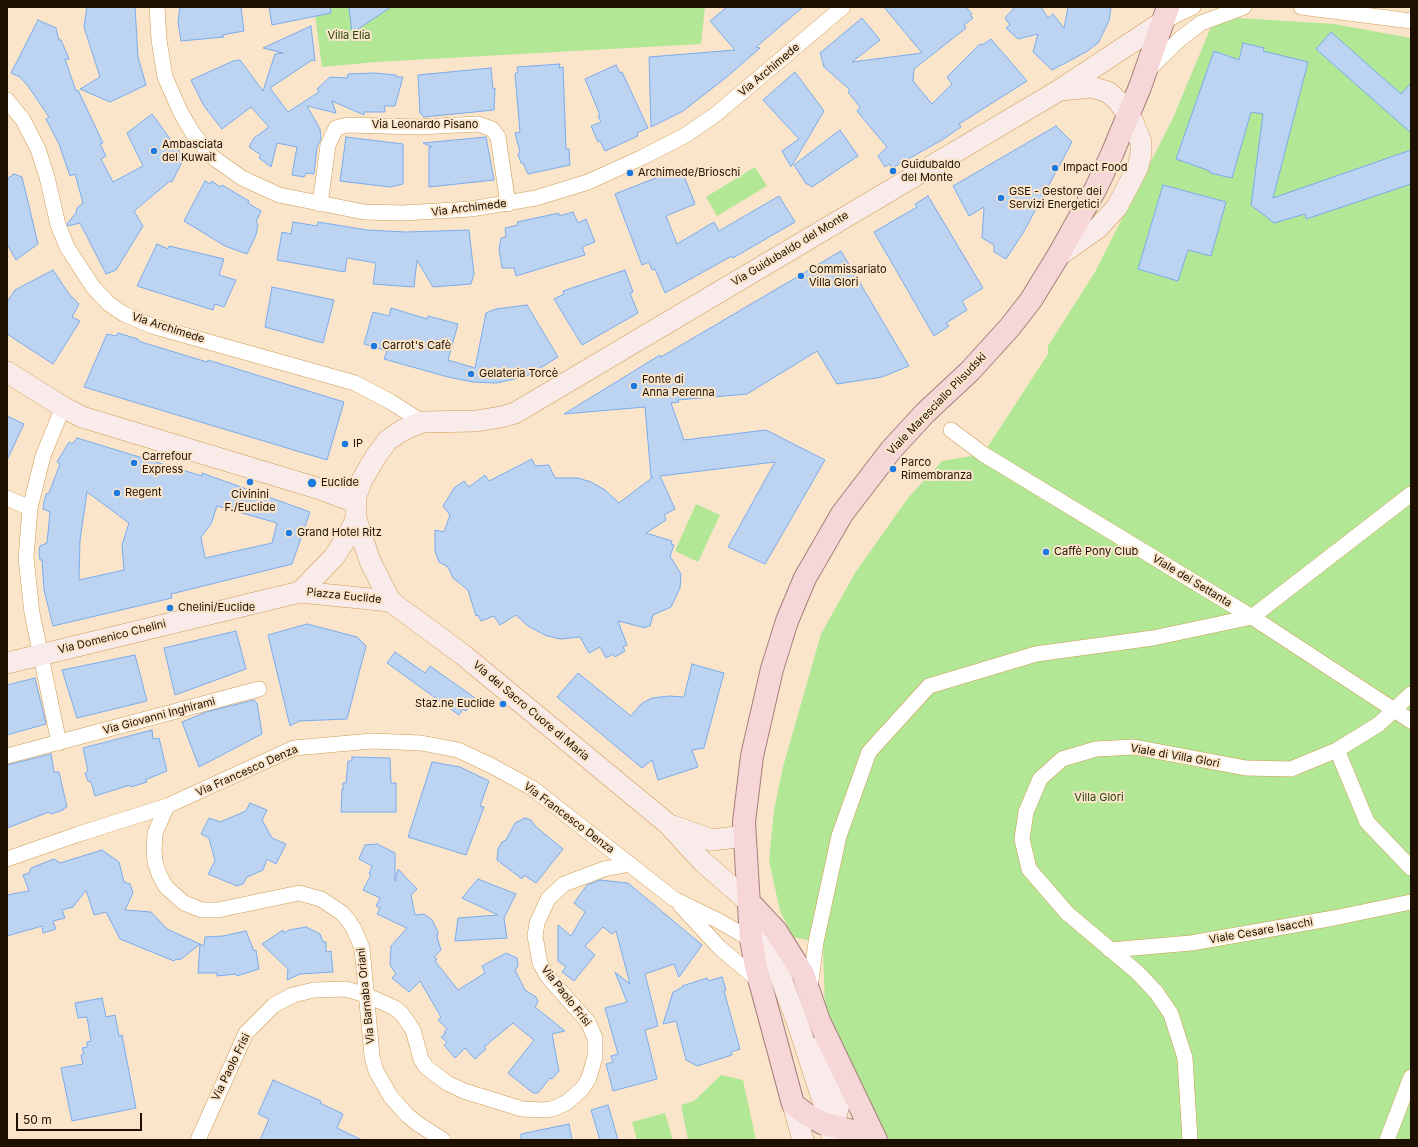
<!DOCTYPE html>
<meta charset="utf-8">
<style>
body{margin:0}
#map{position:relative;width:1418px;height:1147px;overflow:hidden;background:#fae5ca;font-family:Inter,sans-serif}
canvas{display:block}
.frame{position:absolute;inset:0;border:8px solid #1e1000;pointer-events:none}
.scale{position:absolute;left:16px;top:1113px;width:126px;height:18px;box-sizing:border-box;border:2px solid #1e1000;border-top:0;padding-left:5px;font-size:12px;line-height:14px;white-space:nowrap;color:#1e1000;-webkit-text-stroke:3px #fae5ca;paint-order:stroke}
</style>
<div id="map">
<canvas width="1418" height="1147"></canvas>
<div class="frame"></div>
<div class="scale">50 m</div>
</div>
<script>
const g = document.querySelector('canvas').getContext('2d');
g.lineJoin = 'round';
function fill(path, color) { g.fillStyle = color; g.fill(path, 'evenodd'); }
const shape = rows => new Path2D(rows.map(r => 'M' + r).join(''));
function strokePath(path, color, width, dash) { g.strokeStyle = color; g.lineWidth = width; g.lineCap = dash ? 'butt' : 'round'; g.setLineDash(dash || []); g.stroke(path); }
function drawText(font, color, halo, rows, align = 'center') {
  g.font = font + ' Inter,sans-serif'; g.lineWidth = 4; g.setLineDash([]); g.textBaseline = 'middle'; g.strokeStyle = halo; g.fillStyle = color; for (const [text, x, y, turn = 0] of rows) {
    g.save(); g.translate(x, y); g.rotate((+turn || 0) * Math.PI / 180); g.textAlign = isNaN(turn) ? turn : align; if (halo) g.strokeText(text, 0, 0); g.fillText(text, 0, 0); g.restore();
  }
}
fill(shape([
 [314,7,705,7,701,44,376,62,322,67],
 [1239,18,1334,24,1411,38,1411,1140,879,1140,825,1007,823,949,816,942,793,937,780,911,769,860,774,810,783,767,821,634,855,573,908,498,942,461,983,454,1048,354,1048,346,1095,272,1173,118,1211,27],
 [755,167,767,186,717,216,706,197],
 [696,504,720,515,698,562,675,551],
 [721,1075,743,1080,756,1140,688,1140,681,1105,694,1101],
 [665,1113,673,1140,637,1140,632,1122]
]), '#b2e796');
const building = shape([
 [87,7,135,7,138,57,146,85,110,102,80,89,100,77,84,27,87,7],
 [180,7,241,7,244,31,222,35,224,37,181,41,178,22,180,7],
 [269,7,330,7,331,13,272,25,269,7],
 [349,7,391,7,352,33,349,7],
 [727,7,803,7,756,47,760,48,728,76,683,111,651,127,649,57,735,50,710,21,727,7],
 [884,7,966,7,972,14,970,15,973,18,964,25,966,28,914,69,913,81,932,104,952,84,947,77,980,44,982,45,991,39,1027,81,959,124,961,127,942,140,892,168,889,164,885,167,878,156,887,147,857,111,860,107,848,92,850,90,823,66,824,66,820,53,862,18,880,40,852,62,922,53,884,7],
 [1015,7,1041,7,1048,18,1053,14,1064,28,1068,7,1111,7,1109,21,1098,43,1086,52,1052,70,1033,52,1038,34,1018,39,1006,28,1010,25,1005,18,1015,7],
 [38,20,56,28,59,40,61,40,69,59,65,59,76,91,78,90,103,143,100,144,106,156,101,159,113,182,143,166,127,133,152,114,184,158,172,182,170,181,134,211,143,226,116,270,106,274,80,223,68,226,67,224,76,213,77,208,83,203,75,174,70,176,59,144,46,119,49,117,28,86,20,77,11,73,38,20],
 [311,26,315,61,312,60,270,88,288,112,319,92,317,89,330,77,347,78,348,74,375,73,396,75,396,77,403,77,395,106,384,106,385,112,364,112,364,115,332,101,336,113,307,106,320,129,321,139,317,147,314,174,306,173,304,177,292,175,297,147,277,143,271,167,259,158,261,155,249,147,254,138,269,127,251,107,222,129,204,106,191,80,233,61,240,60,263,91,275,54,283,53,263,48,311,26],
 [1331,32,1401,94,1411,83,1411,133,1316,49,1331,32],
 [1243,43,1264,48,1263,51,1308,62,1273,198,1411,150,1411,184,1306,219,1305,214,1274,223,1251,205,1263,114,1251,112,1232,178,1210,173,1210,171,1176,159,1214,51,1239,60,1243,43],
 [560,64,559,68,563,67,566,149,569,149,570,165,528,174,523,163,521,163,518,154,520,152,515,133,520,132,515,74,518,72,517,67,560,64],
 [616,65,620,73,622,72,648,128,637,133,638,136,605,151,600,141,598,142,591,126,601,122,598,116,600,115,585,79,616,65],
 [491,68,493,89,495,88,494,110,424,117,420,113,418,75,491,68],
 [795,72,824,111,791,167,782,151,799,139,763,100,795,72],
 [1056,126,1072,142,1023,233,1006,259,994,252,994,245,982,238,984,207,969,216,953,186,1056,126],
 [840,130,858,156,812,187,808,184,806,184,794,165,840,130],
 [346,137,403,144,403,184,390,187,340,181,346,137],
 [486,137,494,180,429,187,429,147,432,147,423,143,486,137],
 [681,168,695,204,666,216,677,244,714,222,719,231,779,196,795,222,733,258,732,256,665,293,655,269,652,270,649,262,642,265,615,194,681,168],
 [14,174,22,177,38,244,16,260,7,244,7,179,14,174],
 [205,181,210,184,212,181,220,187,222,185,249,201,248,203,261,211,256,222,258,224,256,235,247,254,225,246,184,221,205,181],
 [1163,185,1226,202,1211,256,1188,250,1178,281,1138,269,1163,185],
 [928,196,983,288,962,301,967,310,946,323,949,326,934,336,874,232,917,207,915,204,928,196],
 [573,212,578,223,586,219,595,242,582,247,585,255,516,276,514,268,502,268,499,249,501,238,506,237,505,228,518,225,517,222,559,213,559,216,573,212],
 [293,222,317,226,318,222,367,230,406,232,469,230,474,274,471,284,433,287,417,260,414,287,373,284,376,263,347,258,345,272,277,260,282,232,291,234,293,222],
 [157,244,168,249,169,246,224,259,219,275,236,280,224,307,215,304,213,310,137,286,157,244],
 [841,251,909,366,882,377,837,384,817,351,747,394,678,400,679,402,671,403,684,440,766,430,825,460,765,564,728,547,775,462,660,476,675,509,664,515,666,520,646,533,672,541,671,544,674,545,670,556,681,574,680,588,671,607,653,615,650,626,647,626,646,628,618,621,627,645,623,647,625,651,615,657,613,654,606,658,600,647,589,653,580,637,561,639,547,636,528,626,516,615,500,625,494,616,481,621,478,615,476,616,468,590,453,578,448,567,439,562,435,551,435,530,444,532,450,515,443,506,454,488,464,481,469,487,485,475,489,481,532,459,535,466,549,465,555,478,578,478,591,482,605,490,619,503,653,477,651,477,645,407,564,414,660,355,661,357,841,251],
 [53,270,69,294,79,304,72,317,80,321,53,364,7,334,7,302,15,290,53,270],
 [625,270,633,292,630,293,638,313,582,345,554,299,564,294,563,291,625,270],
 [272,287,334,300,323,343,265,327,272,287],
 [527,305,558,357,527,376,497,383,473,382,448,377,384,359,387,351,364,344,373,312,389,316,391,308,427,319,428,316,458,324,448,360,475,368,486,313,496,309,527,305],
 [118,333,138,339,138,341,207,362,208,360,344,402,327,460,84,387,107,334,116,336,118,333],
 [7,416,24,424,7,460,7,416],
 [77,438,202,476,202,473,310,512,292,564,171,594,172,598,53,626,44,590,42,560,40,560,39,552,40,546,47,543,50,512,43,509,44,502,46,494,49,493,60,464,57,462,69,442,72,444,77,438],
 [87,492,129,523,122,545,124,570,79,580,80,540,87,492],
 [217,506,277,523,272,543,205,558,201,537,211,524,217,506],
 [307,624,357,637,366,646,347,719,299,721,290,726,268,635,307,624],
 [236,631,246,669,175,695,164,648,236,631],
 [395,652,425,673,430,666,475,698,466,711,463,709,459,715,387,663,395,652],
 [135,655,147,701,77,718,62,670,135,655],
 [692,664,724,673,704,748,692,750,698,767,658,780,652,760,642,768,557,697,578,673,631,716,641,704,652,698,669,696,684,697,692,664],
 [35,678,46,724,7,735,7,685,35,678],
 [254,700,257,703,262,734,199,767,182,722,206,712,254,700],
 [152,730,153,739,159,738,167,771,145,780,147,782,131,787,130,785,95,796,91,782,88,781,85,773,88,771,83,748,152,730],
 [51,754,54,772,59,772,67,807,63,809,63,810,51,814,49,812,7,828,7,765,51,754],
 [352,757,390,758,391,783,396,783,396,812,341,812,342,789,343,790,343,783,346,783,348,761,352,761,352,757],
 [432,762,460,767,489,781,480,806,484,807,466,855,408,837,432,762],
 [250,803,267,810,262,820,272,838,286,844,276,864,267,859,263,870,247,877,243,884,237,886,208,874,215,861,209,838,201,834,209,818,220,822,246,811,250,803],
 [525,818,531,820,535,826,563,849,536,883,524,875,522,879,497,860,498,849,502,842,506,840,515,823,525,818],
 [377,844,395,853,395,881,398,869,417,889,411,895,415,915,424,914,432,920,438,932,437,937,441,950,434,957,437,959,435,961,458,990,485,973,482,966,506,953,517,958,518,966,515,970,525,990,536,997,538,1002,535,1007,565,1031,552,1034,559,1071,552,1079,550,1078,538,1093,533,1093,508,1073,534,1040,513,1023,484,1047,486,1049,475,1059,465,1048,455,1058,444,1045,447,1042,441,1037,446,1033,444,1032,447,1029,438,1020,441,1017,420,981,409,992,392,978,396,974,390,965,391,946,407,928,377,914,380,908,376,906,380,898,363,890,371,875,369,874,372,866,359,859,365,845,377,844],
 [102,850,119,862,124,882,130,884,133,893,125,910,151,912,167,929,200,944,180,960,176,959,174,961,120,939,106,912,94,915,86,890,73,907,62,910,65,918,53,921,56,929,43,933,42,926,7,936,7,895,29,891,23,875,29,873,31,868,54,859,60,863,102,850],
 [478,879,516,894,504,918,507,938,455,941,458,918,498,915,462,898,478,879],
 [600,880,628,883,702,945,679,977,674,964,645,974,658,1026,645,1030,657,1079,613,1091,606,1064,613,1062,611,1056,618,1054,605,1008,627,1002,615,972,630,984,616,931,612,934,603,927,585,946,595,955,574,981,562,972,566,967,558,961,558,925,571,936,585,912,574,903,587,885,600,880],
 [306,927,320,934,323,942,326,942,326,952,331,951,333,972,300,974,287,980,288,969,262,944,283,930,284,933,289,930,306,927],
 [246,931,254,951,256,950,259,969,237,976,236,974,217,976,217,973,198,973,200,944,204,946,205,937,223,936,246,931],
 [722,977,726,990,724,991,740,1049,731,1052,732,1055,697,1066,686,1060,676,1021,663,1024,673,992,683,987,682,986,707,978,708,981,722,977],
 [102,998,106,1017,115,1015,119,1036,122,1035,136,1108,72,1121,61,1068,83,1064,81,1055,84,1054,82,1048,87,1047,87,1042,91,1041,87,1017,78,1018,75,1003,102,998],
 [273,1080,321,1101,320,1103,343,1114,337,1128,362,1140,260,1140,269,1119,258,1114,273,1080],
 [608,1105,618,1140,600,1140,591,1110,608,1105],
 [569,1124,572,1140,521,1140,521,1134,569,1124]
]);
fill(building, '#bcd3f2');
strokePath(building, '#7aabec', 1);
const street = shape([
 [157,7,159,40,165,77,180,111,192,132,211,156,242,178,279,195,364,212,403,213,471,209,536,198,588,182,643,157,684,136,715,115,843,7],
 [1301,7,1411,21],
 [1164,21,1193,7],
 [1148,70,1180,39,1201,23,1244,7],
 [7,100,23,120,38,149,47,177,58,225,67,247,93,287,109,304,124,314,152,326,355,383,391,402,422,422],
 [320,204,328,145,336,128,347,125,418,127,478,124,492,129,498,137,508,204],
 [951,430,983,454,1252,617,1411,721],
 [7,498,30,508],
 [59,743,32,613,26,558,30,508,43,456,63,407],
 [1337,750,1367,822,1411,868],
 [7,756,259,689],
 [167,806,155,833,154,850,155,862,159,874,166,887,184,903,202,910,218,910,299,893,321,899,342,913,348,920,354,929,362,948,372,1056,376,1071,391,1097,407,1115,418,1124,443,1140],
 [7,859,79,834,167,806,294,748,372,741,421,743,458,750,492,766,532,788,674,899,719,921,757,943],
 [681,906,720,948,759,981],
 [1110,950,1191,943,1334,918,1411,902],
 [810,988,816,942,839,836,869,752,929,686,1036,654,1153,638,1252,617,1411,494],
 [198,1140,246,1033,274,1005,293,995,314,990,346,989,366,995,395,1008,402,1014,413,1030,421,1059,426,1067,447,1083,464,1091,522,1109,544,1110,552,1109,566,1103,582,1089,589,1078,595,1057,595,1038,588,1022,548,977,540,963,535,936,537,923,548,899,564,884,604,869,630,864],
 [1190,1140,1185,1058,1171,1014,1156,992,1137,972,1067,913,1029,869,1022,839,1026,812,1040,779,1062,759,1096,749,1134,747,1246,768,1291,769,1337,750,1379,724,1411,694],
 [1387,1140,1411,1077]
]);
const secondary = shape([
 [1058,256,1098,228,1117,207,1138,167,1141,154,1141,142,1133,122,1118,101,1108,92,1091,87,1061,90],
 [7,372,63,407,82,417,317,488,355,502],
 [300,592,334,557,349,534,356,519],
 [7,663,300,592,390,601],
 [673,826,712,840,744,836],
 [824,1042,839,1105,834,1122],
 [793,1104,803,1140],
 [833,1140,831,1126,798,1024,771,951,749,902,703,862,668,824,462,654,390,601,370,561,356,519,356,496,362,480,376,456,388,440,403,430,422,422,476,421,501,417,515,413,1058,91,1164,21]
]);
const primary = shape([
 [749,902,776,931,803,974,819,1021,876,1140],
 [872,1140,856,1132,822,1123,806,1114,793,1104,756,967,751,939,744,822,752,756,772,669,787,621,805,578,842,514,891,450,925,413,970,371,1010,327,1031,300,1058,256,1096,188,1112,154,1140,87,1168,7]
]);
strokePath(street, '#ce9c53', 16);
strokePath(secondary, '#ce9c53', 22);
strokePath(primary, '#a67f7b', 24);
strokePath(street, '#fff', 15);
strokePath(secondary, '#faebeb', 21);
strokePath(primary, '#f6d6d7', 22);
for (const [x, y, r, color] of [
 [154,151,4,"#1c7ae3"],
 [1055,168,4,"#1c7ae3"],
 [893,171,4,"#1c7ae3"],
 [630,173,4,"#1c7ae3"],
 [1001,198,4,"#1c7ae3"],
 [801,276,4,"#1c7ae3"],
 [374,346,4,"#1c7ae3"],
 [471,374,4,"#1c7ae3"],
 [634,386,4,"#1c7ae3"],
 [345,444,4,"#1c7ae3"],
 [134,463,4,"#1c7ae3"],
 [893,469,4,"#1c7ae3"],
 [250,482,4,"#1c7ae3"],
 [312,483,5,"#1c7ae3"],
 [117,493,4,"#1c7ae3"],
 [289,533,4,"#1c7ae3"],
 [1046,552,4,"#1c7ae3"],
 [170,608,4,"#1c7ae3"],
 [503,704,4,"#1c7ae3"]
]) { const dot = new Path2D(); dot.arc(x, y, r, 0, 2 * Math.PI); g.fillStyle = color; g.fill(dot); strokePath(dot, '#fae5ca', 1.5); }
drawText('11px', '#23440b', '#fae5ca', [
 ["Villa Elia",349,36],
 ["Villa Glori",1099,798]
]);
drawText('11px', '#1e1000', '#fae5ca', [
 ["Via Archimede",769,70,-40],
 ["Via Leonardo Pisano",425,125],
 ["Via Archimede",469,208,-7],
 ["Via Guidubaldo del Monte",790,249,-31],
 ["Via Archimede",168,328,18],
 ["Viale Maresciallo Pilsudski",937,404,-46],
 ["Viale dei Settanta",1192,581,31],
 ["Piazza Euclide",344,596,6],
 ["Via Domenico Chelini",112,637,-14],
 ["Via del Sacro Cuore di Maria",531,711,40],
 ["Via Giovanni Inghirami",159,716,-15],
 ["Viale di Villa Glori",1175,756,10],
 ["Via Francesco Denza",247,771,-24],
 ["Via Francesco Denza",569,818,37],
 ["Viale Cesare Isacchi",1261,931,-10],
 ["Via Barnaba Oriani",366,996,-96],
 ["Via Paolo Frisi",566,996,52],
 ["Via Paolo Frisi",231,1067,-64]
]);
drawText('11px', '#1e1000', '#fae5ca', [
 ["Ambasciata",162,145],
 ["del Kuwait",162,158],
 ["Guidubaldo",901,165],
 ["del Monte",901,178],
 ["Impact Food",1063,168],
 ["Archimede/Brioschi",638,173],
 ["GSE - Gestore dei",1009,192],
 ["Servizi Energetici",1009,205],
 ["Commissariato",809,270],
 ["Villa Glori",809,283],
 ["Carrot's Cafè",382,346],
 ["Gelateria Torcè",479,374],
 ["Fonte di",642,380],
 ["Anna Perenna",642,393],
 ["IP",353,444],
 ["Carrefour",142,457],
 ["Express",142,470],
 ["Parco",901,463],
 ["Rimembranza",901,476],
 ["Euclide",321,483],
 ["Regent",125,493],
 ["Civinini",250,495,"center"],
 ["F./Euclide",250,508,"center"],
 ["Grand Hotel Ritz",297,533],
 ["Caffè Pony Club",1054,552],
 ["Chelini/Euclide",178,608],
 ["Staz.ne Euclide",495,704,"right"]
], 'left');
</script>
